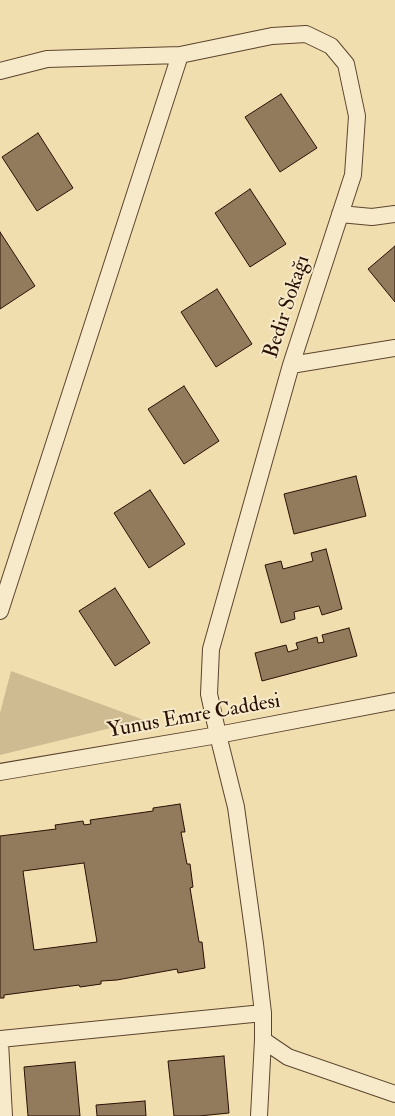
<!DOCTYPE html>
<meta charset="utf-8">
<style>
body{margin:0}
canvas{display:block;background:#f1deae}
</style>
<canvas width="395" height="1116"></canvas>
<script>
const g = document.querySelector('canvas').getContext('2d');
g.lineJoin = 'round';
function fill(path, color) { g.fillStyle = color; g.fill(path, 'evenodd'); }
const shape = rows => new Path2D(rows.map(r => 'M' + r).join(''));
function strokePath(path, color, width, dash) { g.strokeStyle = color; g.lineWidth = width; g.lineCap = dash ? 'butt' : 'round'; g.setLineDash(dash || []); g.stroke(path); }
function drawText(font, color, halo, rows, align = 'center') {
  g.font = font + ' "IM FELL Double Pica",serif'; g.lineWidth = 4; g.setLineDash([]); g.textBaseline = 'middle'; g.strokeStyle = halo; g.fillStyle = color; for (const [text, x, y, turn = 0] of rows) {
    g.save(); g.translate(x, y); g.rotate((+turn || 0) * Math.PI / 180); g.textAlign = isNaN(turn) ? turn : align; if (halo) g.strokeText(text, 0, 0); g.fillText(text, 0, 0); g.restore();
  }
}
fill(shape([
 [11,671,144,720,0,755,0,713]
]), '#cfbb91');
const building = shape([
 [281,94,317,148,280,172,245,117,281,94],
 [38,133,73,188,37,211,2,157,38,133],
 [250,189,286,244,250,267,215,213,250,189],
 [0,232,35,286,0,309,0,232],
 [395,246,395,302,368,269,395,246],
 [217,289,252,344,216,367,181,312,217,289],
 [184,386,219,441,184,464,148,409,184,386],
 [356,476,366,516,294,534,284,494,356,476],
 [150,490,185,544,149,568,114,513,150,490],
 [326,549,342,609,322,615,319,606,294,612,295,619,281,623,265,565,281,561,283,569,313,561,311,553,326,549],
 [115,588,150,643,115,666,79,611,115,588],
 [349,628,357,656,262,681,255,653,286,645,288,652,298,649,296,643,317,637,318,643,324,642,322,635,349,628],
 [180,804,185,832,181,832,187,864,190,864,193,887,190,888,199,942,202,942,205,968,178,973,177,969,117,980,101,981,101,984,80,987,79,985,4,995,4,998,0,998,0,836,56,829,55,825,83,821,84,825,91,824,90,820,153,811,153,808,180,804],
 [84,863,97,942,34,950,23,871,84,863],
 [224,1056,229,1113,199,1116,174,1116,168,1061,224,1056],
 [75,1062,80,1116,28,1116,24,1067,75,1062],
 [145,1101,146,1116,97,1116,96,1105,145,1101]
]);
fill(building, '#917b5c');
strokePath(building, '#2a1004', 1);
const street = shape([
 [0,71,47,59,180,55,272,36,306,34,331,46,346,64,357,116,353,175,291,365,211,649,209,694,218,735,236,807,255,944,263,1013,263,1040,259,1116],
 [340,214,372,217,395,214],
 [291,365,395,348],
 [0,611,180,55],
 [0,772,218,735,395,701],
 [0,1039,263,1013],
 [263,1040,288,1057,395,1094],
 [0,1042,4,1116]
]);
strokePath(street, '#5c442e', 18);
strokePath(street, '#f6eaca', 16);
drawText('21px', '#2a1004', '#f6eaca', [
 ["Bedir Sokağı",288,307,-72],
 ["Yunus Emre Caddesi",194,717,-10]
]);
</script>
